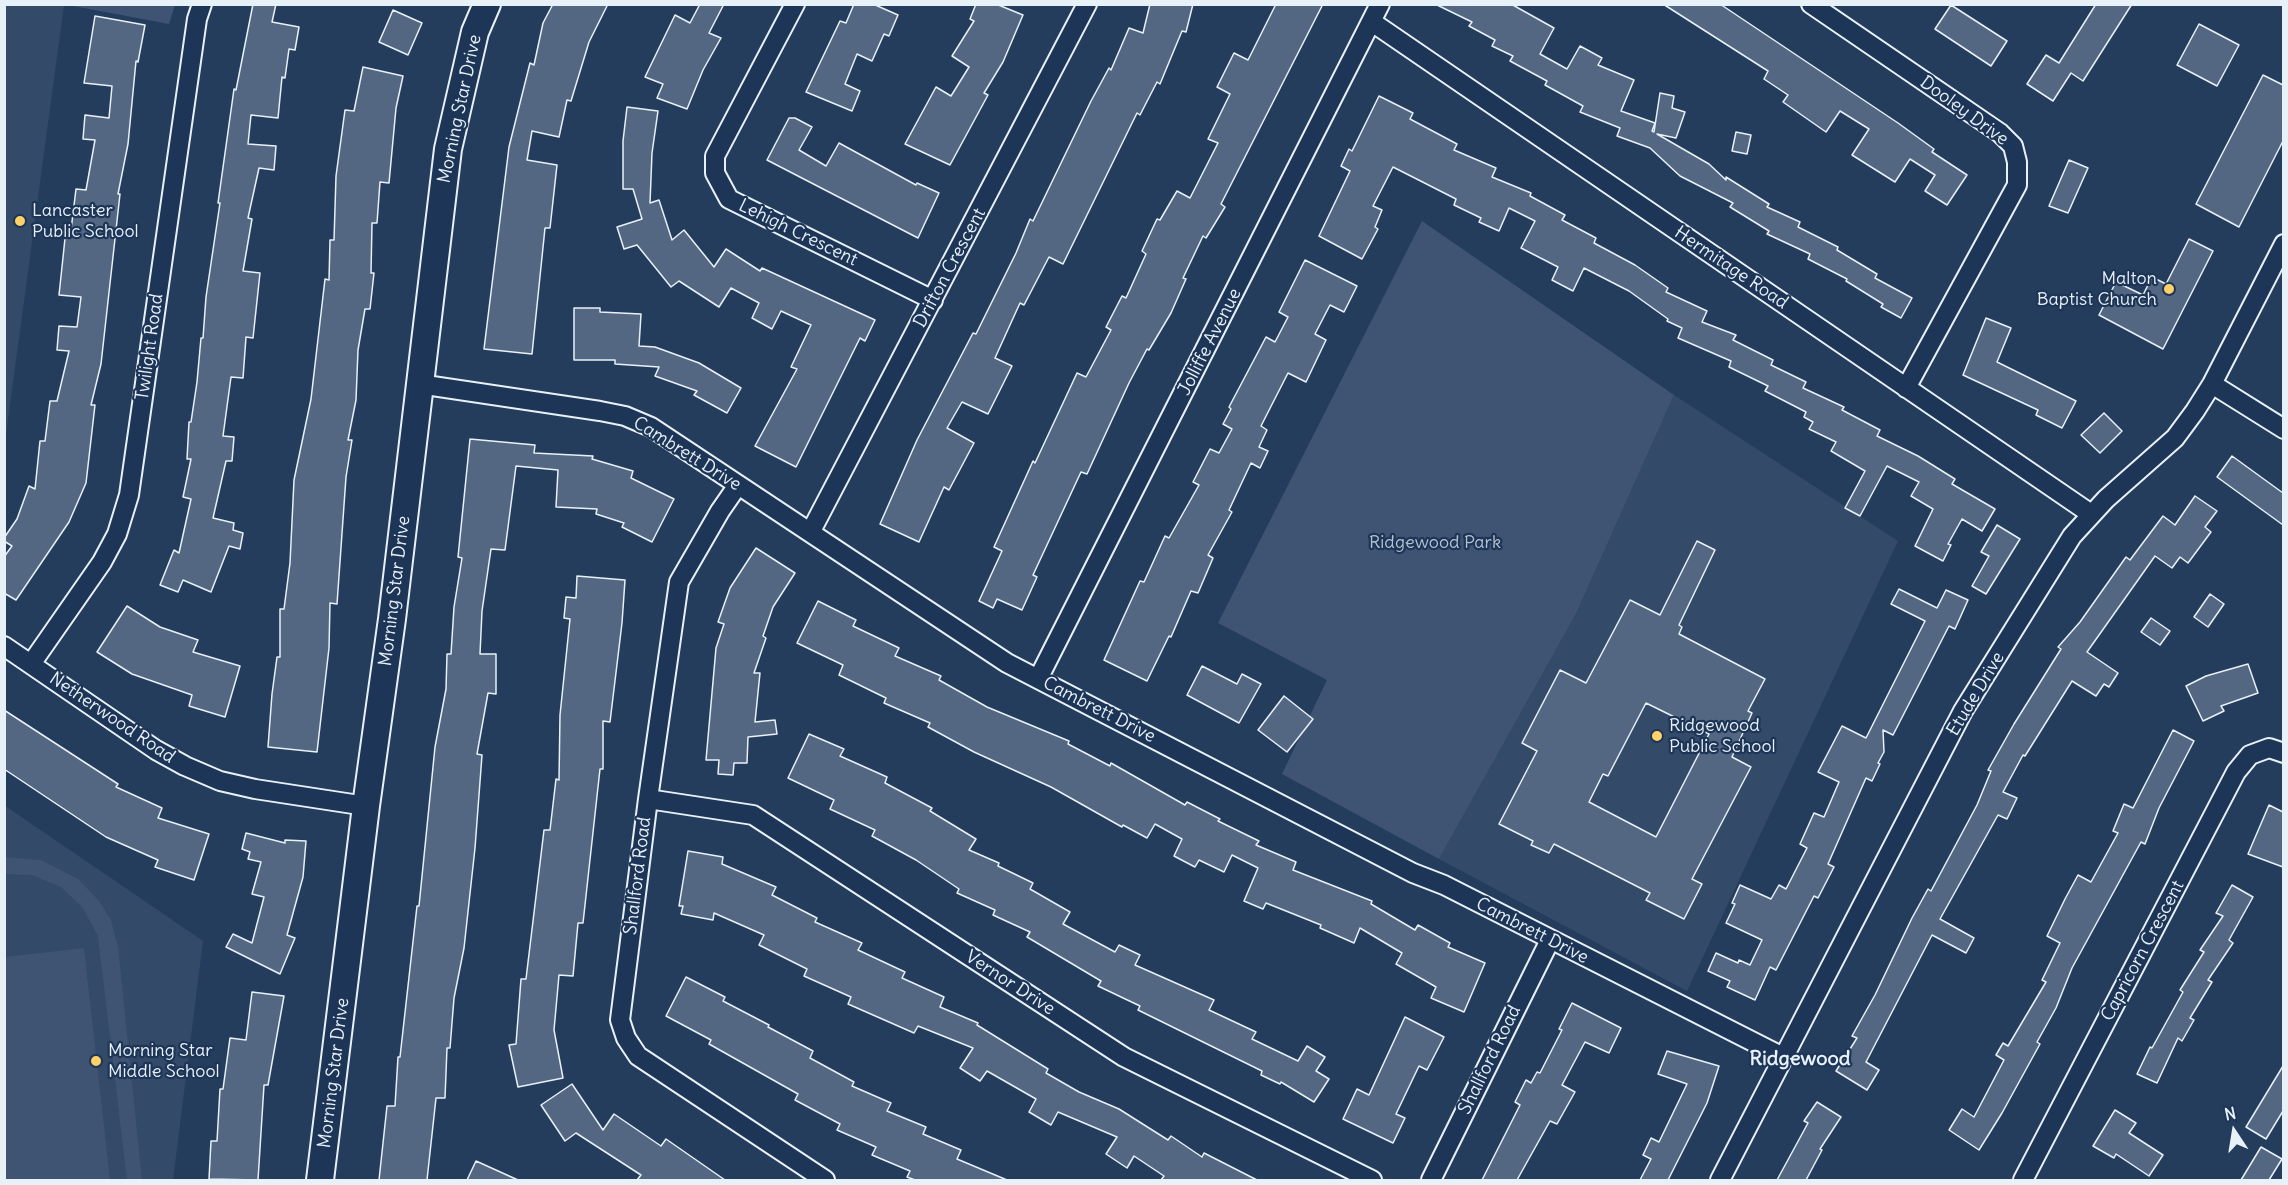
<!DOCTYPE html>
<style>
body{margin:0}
#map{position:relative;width:2288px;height:1185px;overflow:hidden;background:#253d5d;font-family:Delius,sans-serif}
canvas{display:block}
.frame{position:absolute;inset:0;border:6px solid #e8f1f8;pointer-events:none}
.north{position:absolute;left:2204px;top:1101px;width:60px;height:60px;-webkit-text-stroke:4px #1d3557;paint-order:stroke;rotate:348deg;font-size:16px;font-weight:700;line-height:24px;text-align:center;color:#e8f1f8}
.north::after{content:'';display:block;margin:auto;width:21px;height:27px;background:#e8f1f8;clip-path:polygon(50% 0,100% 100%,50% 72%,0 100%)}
</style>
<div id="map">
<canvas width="2288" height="1185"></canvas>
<div class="frame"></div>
<div class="north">N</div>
</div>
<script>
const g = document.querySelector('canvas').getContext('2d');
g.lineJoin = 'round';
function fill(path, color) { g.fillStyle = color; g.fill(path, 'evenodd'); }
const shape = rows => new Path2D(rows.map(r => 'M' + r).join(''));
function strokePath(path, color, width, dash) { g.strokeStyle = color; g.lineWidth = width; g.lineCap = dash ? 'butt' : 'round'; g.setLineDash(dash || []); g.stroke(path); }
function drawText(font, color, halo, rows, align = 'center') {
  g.font = font + ' Delius,sans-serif'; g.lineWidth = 4.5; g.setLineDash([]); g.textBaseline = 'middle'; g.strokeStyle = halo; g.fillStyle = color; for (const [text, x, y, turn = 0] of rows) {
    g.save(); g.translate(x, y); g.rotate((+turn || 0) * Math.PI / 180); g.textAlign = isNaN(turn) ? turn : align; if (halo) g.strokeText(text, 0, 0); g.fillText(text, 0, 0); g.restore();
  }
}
fill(shape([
 [5,4,64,5,5,442,4,5],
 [1674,395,1898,541,1687,991,1439,859,1576,614],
 [4,805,203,941,173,1180,5,1180]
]), '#334a68');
fill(shape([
 [68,5,175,5,169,24],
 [1422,221,1674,395,1576,614,1439,859,1282,774,1327,680,1218,623],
 [5,857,41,860,78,879,99,901,111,920,118,947,142,1180,127,1180,98,936,83,908,61,887,32,875,5,874],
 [84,948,110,1180,5,1180,5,957]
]), '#3e5472');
const building = shape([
 [253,4,276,4,272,22,299,27,295,50,289,49,285,78,282,77,278,118,251,115,248,144,276,146,274,170,259,168,248,218,252,219,243,271,260,273,253,338,246,337,243,378,231,377,223,436,234,437,232,461,226,461,213,518,234,523,233,530,243,533,240,549,229,546,211,592,183,580,178,592,160,585,174,550,179,553,191,499,183,497,191,459,187,459,189,422,191,422,197,382,201,338,203,338,206,297,220,203,218,203,234,89,236,90,253,4],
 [553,4,608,4,589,42,571,101,567,100,559,137,532,131,527,160,557,165,550,228,545,228,532,354,484,349,509,147,530,63,534,65,543,23,553,4],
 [700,4,724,4,709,33,721,38,703,70,687,109,657,98,663,84,645,77,675,15,690,23,700,4],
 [854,4,873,4,898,15,889,36,884,34,872,61,857,54,845,84,860,91,852,111,806,92,840,21,846,23,854,4],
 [976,4,996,4,1023,15,1003,62,984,93,988,95,950,165,905,144,936,87,951,96,969,67,952,56,974,21,970,19,976,4],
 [1150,4,1193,4,1186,32,1182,31,1160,84,1157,82,1140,115,1137,113,1063,264,1049,257,1024,305,1020,303,995,358,1012,366,988,414,962,402,947,428,974,443,949,490,944,487,919,542,880,524,917,440,973,333,976,334,1016,253,1030,219,1033,221,1091,101,1109,68,1111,70,1129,28,1143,33,1150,4],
 [1276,4,1323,4,1221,204,1225,207,1206,238,1203,236,1183,278,1186,279,1171,313,1149,350,1147,349,1129,383,1087,474,1081,472,1033,575,1037,577,1022,610,997,599,993,608,979,601,1002,551,994,547,1033,461,1035,463,1077,373,1086,377,1111,330,1106,327,1122,296,1126,298,1146,254,1142,251,1157,219,1160,220,1177,191,1190,198,1218,143,1208,139,1230,94,1217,87,1234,53,1248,60,1276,4],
 [1435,4,1511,4,1554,28,1540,54,1567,69,1580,46,1602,58,1598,65,1634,80,1621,111,1655,123,1652,131,1654,132,1660,93,1674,96,1672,108,1685,112,1676,138,1657,134,1709,164,1726,180,1726,177,1769,204,1767,207,1800,222,1798,227,1838,247,1837,250,1877,274,1875,278,1912,298,1901,318,1881,307,1883,304,1846,281,1847,279,1808,259,1810,254,1767,234,1769,231,1730,207,1733,203,1680,176,1650,148,1617,136,1620,128,1580,112,1583,106,1545,85,1547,81,1510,61,1513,56,1492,46,1495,40,1469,26,1472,22,1435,4],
 [1663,4,1720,4,1898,123,1934,149,1932,152,1967,175,1947,205,1925,191,1935,175,1910,159,1895,182,1852,155,1869,129,1840,111,1826,132,1783,102,1788,95,1764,79,1768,71,1663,4],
 [2096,4,2132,4,2083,81,2071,73,2053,101,2027,84,2046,55,2059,63,2096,4],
 [1951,5,2007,41,1991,66,1935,29,1951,5],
 [393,10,422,23,408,55,379,42,393,10],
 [95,16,145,25,138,62,136,61,128,144,118,194,120,194,101,364,91,405,95,405,86,483,69,522,16,600,4,593,4,557,12,546,4,541,4,538,17,519,29,486,35,489,40,441,45,441,50,401,57,401,69,351,57,350,59,326,77,327,81,297,59,295,66,229,71,230,76,189,86,190,95,140,83,139,85,115,109,118,112,86,84,83,95,16],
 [2199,24,2239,45,2217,86,2177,65,2199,24],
 [363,67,403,76,396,108,389,183,380,182,377,223,372,223,371,273,374,273,370,309,365,309,358,350,356,400,348,440,352,440,346,477,337,604,330,603,329,648,317,752,268,747,272,694,277,657,280,657,280,609,284,609,290,563,294,480,311,399,325,279,329,280,330,240,334,240,336,176,345,110,354,111,363,67],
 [2263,75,2283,85,2283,141,2239,227,2196,204,2263,75],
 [1379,96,1413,113,1410,119,1457,144,1454,150,1496,168,1492,177,1531,193,1530,196,1565,215,1562,220,1596,238,1594,243,1635,265,1668,288,1666,292,1707,311,1702,322,1736,335,1733,340,1773,360,1771,365,1806,382,1803,388,1844,407,1842,410,1880,430,1877,436,1918,456,1955,479,1952,484,1995,509,1982,531,1962,519,1948,544,1951,545,1943,561,1915,546,1933,509,1911,496,1919,482,1887,466,1860,516,1845,508,1865,471,1831,451,1836,442,1809,429,1813,422,1804,417,1806,412,1765,391,1768,386,1729,367,1731,361,1678,338,1682,328,1667,321,1668,319,1629,291,1584,268,1573,291,1552,280,1558,267,1521,248,1535,221,1509,208,1499,231,1479,222,1481,218,1454,205,1456,199,1393,167,1373,206,1382,210,1375,227,1378,229,1362,259,1319,236,1350,171,1341,166,1349,149,1352,151,1379,96],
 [627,107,658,111,652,153,650,203,659,200,672,240,684,230,714,267,726,249,760,271,762,268,875,320,865,341,860,338,796,467,755,446,797,369,791,367,811,325,781,311,772,329,752,318,759,303,731,288,719,307,679,281,671,287,637,245,624,249,617,227,642,219,633,189,623,189,623,141,627,107],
 [789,118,795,118,812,127,799,150,826,166,839,143,916,185,917,183,939,193,918,238,767,160,789,118],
 [1736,132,1751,135,1747,154,1732,151,1736,132],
 [2069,160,2088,168,2068,213,2049,206,2069,160],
 [2189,239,2213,251,2163,349,2099,315,2116,282,2143,295,2152,277,2166,284,2189,239],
 [1305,260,1357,286,1344,312,1330,305,1315,334,1326,340,1306,382,1288,373,1261,426,1267,430,1259,447,1268,451,1260,468,1251,463,1229,510,1232,512,1208,555,1213,558,1198,593,1191,591,1171,637,1169,636,1147,681,1104,660,1140,581,1144,582,1165,536,1169,538,1199,485,1193,482,1210,449,1219,453,1232,429,1223,424,1231,409,1229,407,1266,337,1275,342,1288,317,1279,312,1305,260],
 [574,308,600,308,600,312,641,314,639,346,655,347,699,363,741,388,727,413,694,395,697,391,655,376,659,367,615,364,615,360,574,360,574,308],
 [1986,318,2011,328,1997,362,2076,401,2062,428,2036,415,2038,410,1963,375,1986,318],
 [2104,413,2122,431,2100,453,2081,435,2104,413],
 [470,439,535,445,534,453,593,456,592,459,633,471,631,478,674,499,652,542,622,527,624,523,596,514,597,509,556,507,558,470,516,466,505,550,491,549,482,611,480,654,496,654,496,694,488,693,477,754,482,755,475,848,464,948,454,998,450,1048,447,1048,445,1098,436,1098,427,1180,379,1180,387,1106,395,1106,398,1057,400,1057,417,906,419,906,435,747,446,689,447,654,451,654,454,607,462,558,458,557,470,439],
 [2232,456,2283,493,2283,525,2217,477,2232,456],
 [2195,496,2217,511,2205,527,2211,532,2188,563,2180,557,2172,568,2155,556,2087,652,2118,673,2109,687,2104,684,2096,696,2072,681,2025,756,2023,755,2003,792,2017,798,2007,819,1998,815,1940,919,1974,938,1966,953,1932,935,1866,1062,1879,1070,1867,1090,1836,1071,1857,1038,1852,1036,1875,995,1912,918,1928,889,1931,891,1977,805,1991,771,1988,770,2014,724,2061,649,2058,647,2080,622,2126,557,2130,560,2163,516,2175,525,2195,496],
 [1997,525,2020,539,1986,594,1972,586,1989,556,1981,552,1997,525],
 [1697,541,1715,550,1679,625,1682,627,1679,634,1765,679,1748,711,1752,713,1732,757,1751,767,1692,879,1702,884,1684,919,1646,900,1650,893,1554,844,1549,853,1531,845,1533,841,1499,824,1537,751,1522,743,1560,670,1586,683,1630,600,1660,615,1697,541],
 [1646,703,1709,734,1656,837,1589,802,1603,774,1608,776,1646,703],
 [756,548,795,573,773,607,763,636,766,638,754,673,760,673,755,722,775,720,777,734,748,737,747,763,734,763,733,775,718,774,719,760,706,760,716,648,724,624,718,622,730,588,756,548],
 [577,576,625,580,622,623,610,722,603,721,603,769,600,769,583,923,578,923,573,976,559,975,554,1030,563,1078,518,1087,509,1045,516,1044,521,979,526,979,544,830,550,830,556,779,559,780,560,715,570,619,564,618,566,597,576,598,577,576],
 [1899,589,1937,608,1946,590,1968,600,1955,629,1949,626,1893,735,1883,730,1884,752,1878,763,1880,764,1872,781,1866,778,1828,864,1834,867,1818,898,1814,896,1776,970,1770,967,1755,1000,1727,987,1730,981,1708,971,1716,953,1738,963,1739,960,1750,965,1762,940,1726,923,1735,904,1732,903,1740,885,1771,899,1779,885,1786,889,1807,848,1800,844,1814,813,1824,817,1839,782,1818,772,1842,726,1866,738,1925,621,1891,604,1899,589],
 [2210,594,2224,604,2208,627,2194,617,2210,594],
 [818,601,856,620,853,626,899,648,895,656,941,676,939,680,987,707,1069,741,1068,744,1110,766,1111,763,1185,805,1187,802,1220,819,1218,821,1259,841,1256,845,1296,862,1293,870,1372,901,1371,904,1415,930,1418,925,1450,943,1448,947,1485,963,1464,1012,1431,998,1436,987,1396,964,1402,953,1360,928,1354,943,1320,928,1321,925,1266,903,1263,909,1244,901,1258,868,1232,855,1224,872,1199,860,1195,867,1174,856,1182,839,1155,824,1147,838,1123,825,1122,827,1051,787,974,752,928,727,930,723,884,703,886,698,839,675,843,665,797,643,818,601],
 [127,606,160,627,198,640,193,652,240,666,225,717,189,706,192,695,132,674,97,652,127,606],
 [2151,618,2170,631,2160,645,2141,632,2151,618],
 [2248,664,2258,693,2221,706,2224,711,2203,721,2186,686,2206,676,2248,664],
 [1202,666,1237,684,1242,674,1261,684,1239,723,1187,695,1202,666],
 [1284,696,1313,719,1287,752,1258,730,1284,696],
 [4,710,118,784,116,787,162,808,158,818,209,834,194,880,155,867,158,860,106,837,4,769,4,710],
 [2173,730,2194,741,2159,808,2145,844,2141,842,2072,968,2056,1008,2037,1042,2040,1044,2002,1113,1979,1150,1949,1130,1962,1109,1974,1117,2004,1060,1996,1055,2003,1043,2008,1046,2046,982,2042,980,2060,943,2047,936,2065,899,2078,875,2091,882,2118,833,2113,831,2124,804,2133,808,2173,730],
 [809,734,844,749,840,756,887,777,885,783,932,808,930,811,976,839,969,850,999,863,998,866,1033,883,1030,889,1070,912,1063,924,1115,952,1119,945,1140,955,1135,965,1214,1000,1209,1010,1256,1032,1252,1039,1298,1061,1307,1046,1325,1057,1316,1071,1329,1079,1314,1102,1281,1082,1280,1084,1261,1075,1262,1071,1138,1010,1140,1006,1098,986,1101,981,1027,937,1030,932,993,915,995,910,957,893,959,889,916,860,872,836,875,830,830,809,834,800,788,778,809,734],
 [2269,805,2283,812,2283,867,2248,854,2269,805],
 [246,833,285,843,285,840,306,841,303,877,287,935,295,938,280,974,226,947,233,934,252,943,264,897,252,894,261,862,248,859,250,852,242,849,246,833],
 [688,851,723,857,722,864,776,887,772,895,817,918,815,922,862,943,858,950,905,972,902,978,944,997,940,1007,978,1023,977,1025,1048,1069,1046,1073,1079,1092,1119,1109,1168,1140,1171,1136,1202,1157,1204,1153,1257,1180,1161,1180,1164,1176,1134,1156,1127,1168,1106,1154,1117,1137,1058,1112,1051,1125,1029,1112,1036,1099,987,1071,980,1081,960,1068,973,1048,918,1026,914,1033,848,1004,851,997,804,976,807,969,759,945,764,935,714,913,713,920,681,914,683,906,679,906,688,851],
 [2232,885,2253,897,2229,940,2233,943,2208,980,2212,982,2190,1018,2194,1020,2182,1041,2178,1038,2157,1083,2137,1074,2150,1047,2152,1048,2183,992,2180,990,2204,952,2200,950,2223,916,2216,913,2232,885],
 [686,977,725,997,723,1001,769,1025,768,1027,813,1051,810,1058,854,1082,852,1086,891,1103,887,1111,926,1127,923,1134,961,1150,957,1159,1007,1180,915,1180,907,1177,910,1171,872,1155,876,1147,837,1130,840,1124,795,1100,798,1094,709,1044,711,1040,666,1016,686,977],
 [252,992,284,996,268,1085,264,1085,258,1180,209,1179,211,1141,217,1141,220,1089,223,1089,230,1038,246,1040,252,992],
 [1572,1003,1621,1028,1609,1053,1585,1042,1562,1085,1575,1092,1557,1124,1550,1121,1517,1180,1482,1180,1520,1105,1515,1102,1526,1080,1531,1083,1537,1072,1540,1073,1562,1030,1559,1029,1572,1003],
 [1405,1017,1444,1037,1427,1070,1419,1066,1396,1114,1405,1118,1393,1143,1343,1119,1357,1089,1369,1095,1405,1017],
 [1667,1051,1719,1066,1707,1103,1668,1180,1640,1180,1651,1159,1643,1155,1651,1138,1659,1142,1687,1084,1658,1074,1667,1051],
 [2283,1066,2283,1111,2266,1139,2246,1127,2283,1066],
 [572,1084,603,1130,614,1114,661,1146,666,1139,725,1180,637,1180,641,1175,576,1133,565,1141,541,1105,572,1084],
 [1817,1102,1841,1117,1820,1149,1822,1150,1806,1180,1777,1180,1808,1123,1804,1121,1817,1102],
 [2115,1110,2136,1123,2129,1133,2163,1155,2149,1176,2116,1154,2114,1158,2093,1146,2115,1110],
 [2261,1147,2282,1159,2269,1180,2241,1180,2261,1147],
 [476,1161,518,1180,467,1180,476,1161]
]);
fill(building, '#536782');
strokePath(building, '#e8f1f8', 1.5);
const street = shape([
 [795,4,715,156,715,173,729,199,933,300],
 [1811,4,2000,133,2013,146,2017,162,2017,185,1906,388],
 [1372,22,2091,514],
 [419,384,600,411,625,416,651,427,1007,663,1413,873,1444,885,1783,1057],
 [2212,384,2284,429],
 [738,485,720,511,679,582,648,799,620,1020,626,1038,638,1056,825,1180],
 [811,531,1087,4],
 [4,646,156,750,185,766,220,781,255,789,366,806],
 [31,664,102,562,117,534,129,495,197,19,202,4],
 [1038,679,1380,4],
 [648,799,753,815,1124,1057,1372,1180],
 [1431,1180,1550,940],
 [1720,1180,1963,711,2072,536,2106,499,2175,438,2195,411,2212,384,2284,244],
 [2023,1180,2236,772,2250,755,2269,748,2284,753]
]);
const secondary = shape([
 [320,1180,366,806,392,619,448,149,475,32,487,4]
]);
strokePath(street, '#e8f1f8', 22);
strokePath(secondary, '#e8f1f8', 30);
strokePath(street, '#1d3557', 18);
strokePath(secondary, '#1d3557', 26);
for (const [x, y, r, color] of [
 [20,221,6,"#ffd166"],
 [2169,289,6,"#ffd166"],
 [1657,736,6,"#ffd166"],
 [96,1061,6,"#ffd166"]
]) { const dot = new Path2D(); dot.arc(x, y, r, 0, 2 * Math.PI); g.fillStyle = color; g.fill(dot); strokePath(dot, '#1d3557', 2); }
drawText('18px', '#e8f1f8', '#1d3557', [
 ["Morning Star Drive",460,109,-78],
 ["Dooley Drive",1964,111,36],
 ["Lehigh Crescent",798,233,26],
 ["Drifton Crescent",950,268,-62],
 ["Hermitage Road",1731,268,34],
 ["Jolliffe Avenue",1210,342,-63],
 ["Twilight Road",150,347,-82],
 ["Cambrett Drive",687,454,32],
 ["Morning Star Drive",395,591,-83],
 ["Etude Drive",1976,694,-59],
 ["Cambrett Drive",1099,710,27],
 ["Netherwood Road",112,718,34],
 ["Shallford Road",638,876,-83],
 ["Cambrett Drive",1532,931,27],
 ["Capricorn Crescent",2143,951,-62],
 ["Vernor Drive",1010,983,33],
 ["Shallford Road",1490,1060,-64],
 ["Morning Star Drive",334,1073,-83]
]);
drawText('18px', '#e8f1f8', '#1d3557', [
 ["Lancaster",32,211],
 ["Public School",32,232],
 ["Malton",2157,279,"right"],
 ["Baptist Church",2157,300,"right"],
 ["Ridgewood",1669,726],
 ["Public School",1669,747],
 ["Morning Star",108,1051],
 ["Middle School",108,1072]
], 'left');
drawText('18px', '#b5c2d0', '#1d3557', [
 ["Ridgewood Park",1435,543]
]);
drawText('bold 20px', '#e8f1f8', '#1d3557', [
 ["Ridgewood",1800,1059]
]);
</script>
